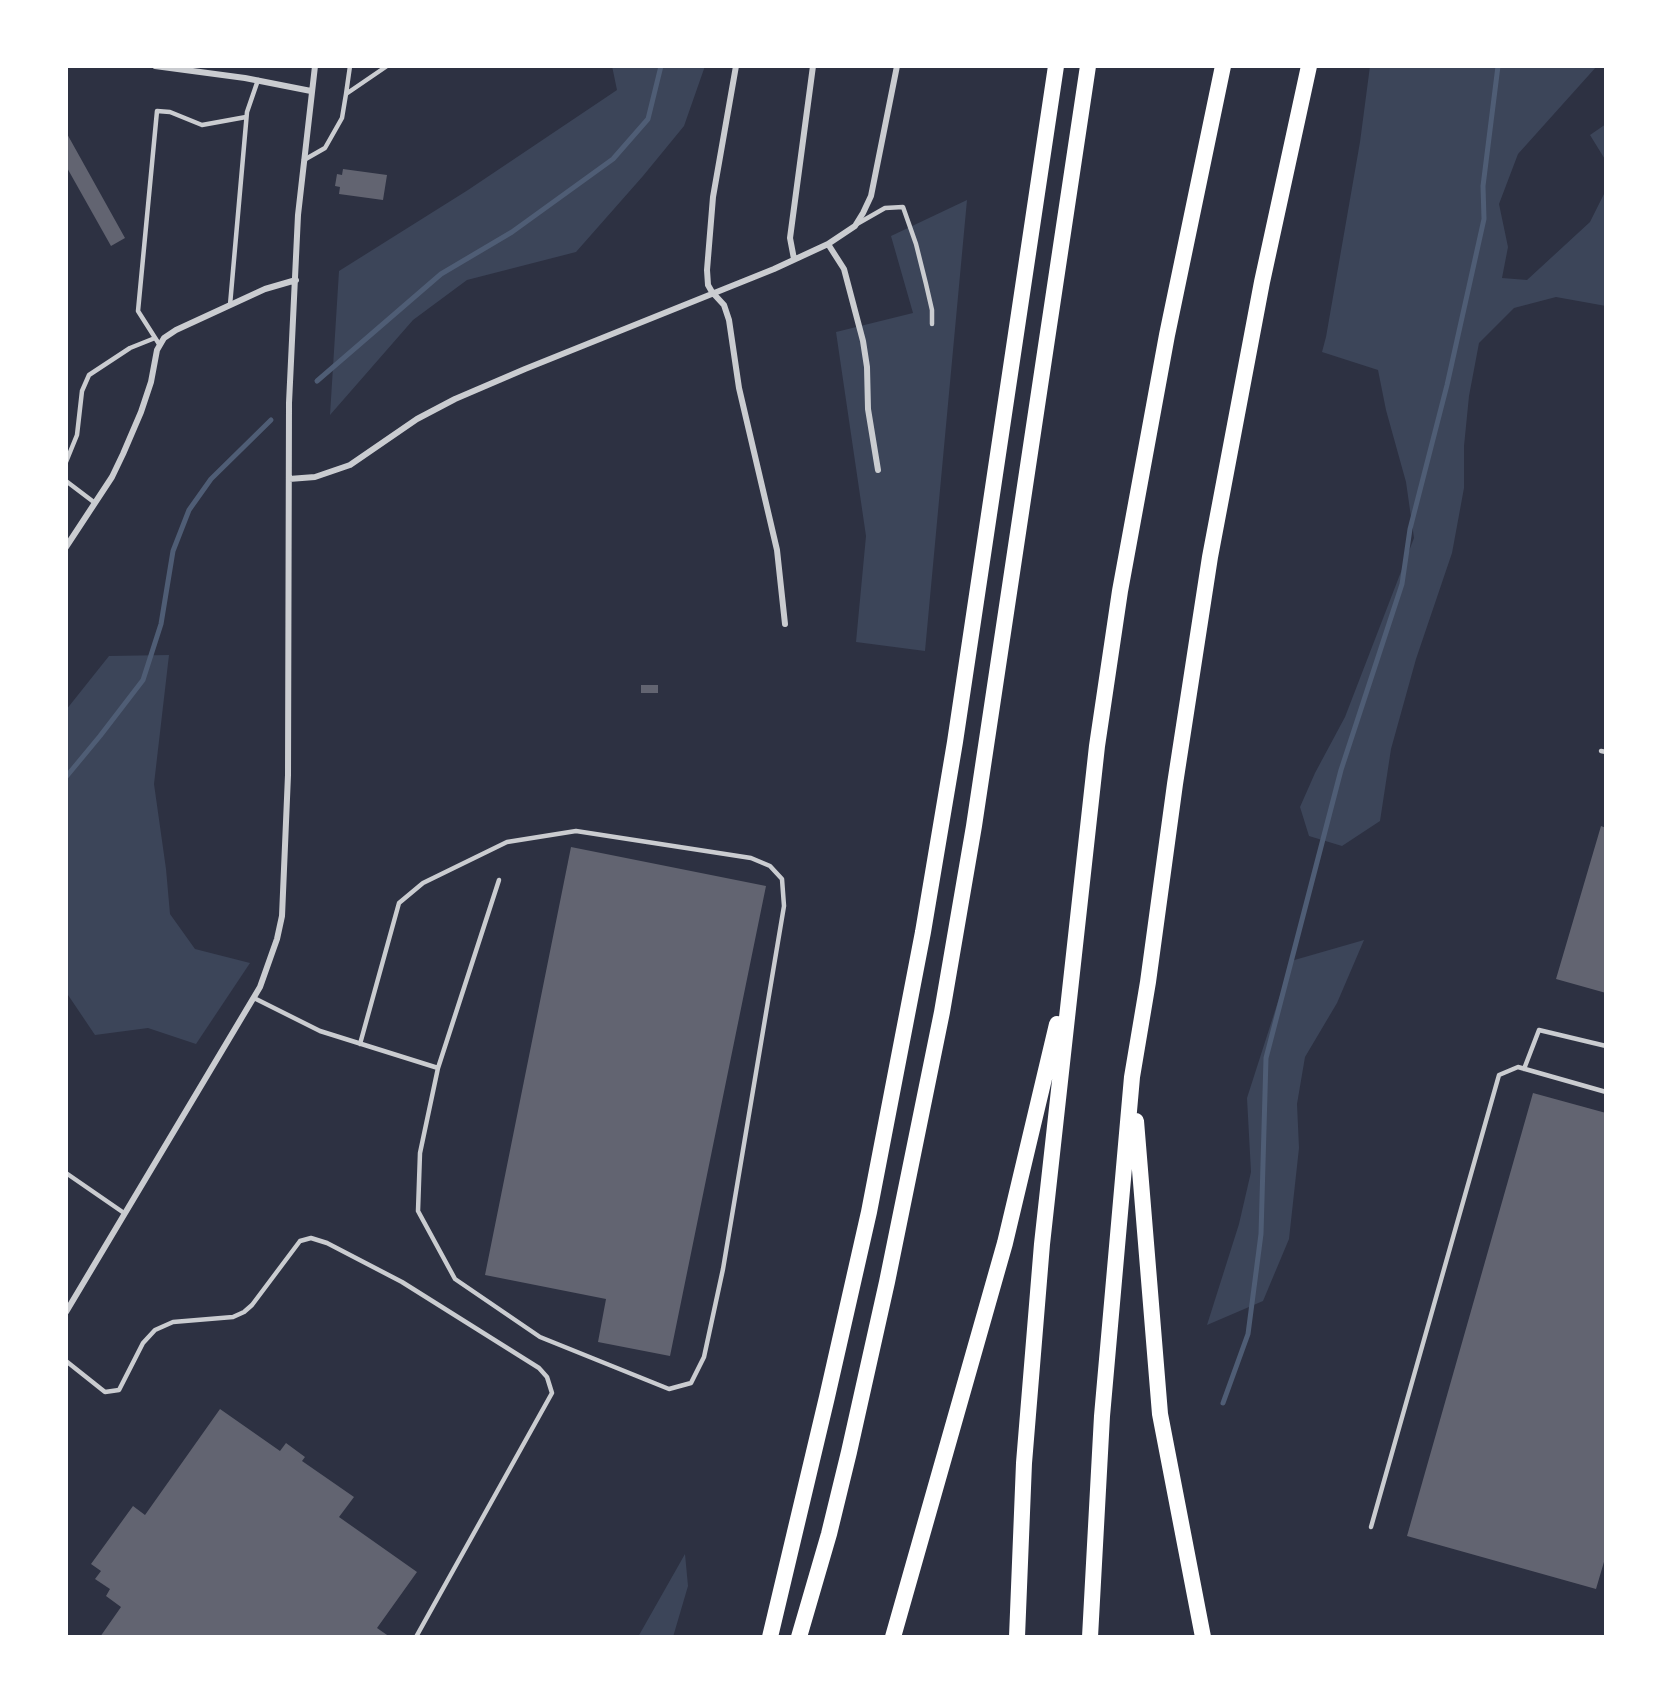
<!DOCTYPE html>
<style>
body{margin:0}
#map{position:relative;width:1672px;height:1703px;overflow:hidden;background:#2d3142;font-family:"Zilla Slab",serif}
canvas{display:block}
.frame{position:absolute;inset:0;border:68px solid #fff;pointer-events:none}
</style>
<div id="map">
<canvas width="1672" height="1703"></canvas>
<div class="frame"></div>
</div>
<script>
const g = document.querySelector('canvas').getContext('2d');
g.lineJoin = 'round';
function fill(path, color) { g.fillStyle = color; g.fill(path, 'evenodd'); }
const shape = rows => new Path2D(rows.map(r => 'M' + r).join(''));
function strokePath(path, color, width, dash) { g.strokeStyle = color; g.lineWidth = width; g.lineCap = dash ? 'butt' : 'round'; g.setLineDash(dash || []); g.stroke(path); }
fill(shape([
 [612,66,705,66,684,126,643,176,576,252,467,280,413,320,330,415,339,271,468,190,617,90],
 [1370,66,1597,66,1518,154,1499,204,1508,247,1502,278,1527,280,1590,222,1606,190,1606,306,1556,297,1514,308,1479,343,1469,396,1464,446,1464,488,1452,553,1416,659,1391,749,1380,821,1342,846,1309,836,1300,807,1315,773,1345,717,1414,538,1406,482,1386,410,1378,370,1322,352,1326,337,1360,142],
 [1606,124,1606,161,1590,135],
 [967,200,925,651,856,642,866,536,836,332,913,313,891,236],
 [169,655,154,784,166,869,170,914,195,949,250,963,196,1044,148,1028,95,1035,66,992,66,710,109,656],
 [1364,940,1337,1003,1305,1057,1297,1104,1299,1148,1289,1239,1263,1301,1207,1325,1239,1224,1251,1172,1247,1098,1291,961],
 [685,1554,688,1586,673,1637,638,1637]
]), '#3c4559');
strokePath(shape([
 [317,381,441,274,512,232,613,159,648,119,661,66],
 [66,777,100,736,143,680,161,624,173,551,189,510,211,479,271,420],
 [1223,1403,1248,1334,1261,1234,1266,1058,1341,770,1402,584,1410,529,1447,385,1484,219,1483,186,1498,66]
]), '#4f5d75', 5);
fill(shape([
 [66,132,125,238,111,246,66,166],
 [343,169,387,175,383,200,339,194,340,187,335,186,337,174,342,175],
 [641,685,658,685,658,693,641,693],
 [1601,826,1606,828,1606,993,1556,979],
 [571,847,766,886,670,1356,598,1342,606,1299,485,1275],
 [1533,1093,1606,1113,1606,1555,1596,1589,1407,1536],
 [220,1409,280,1451,286,1443,305,1457,302,1461,354,1497,339,1517,417,1572,377,1628,390,1637,100,1637,121,1607,106,1596,110,1589,95,1579,101,1571,91,1564,133,1506,145,1515]
]), '#626471');
strokePath(shape([
 [350,66,346,94,387,66],
 [304,160,325,148,342,118,346,94],
 [857,224,885,208,903,207,916,244,926,284,932,310,932,324],
 [230,305,247,112,258,80],
 [159,344,138,311,157,111,170,112,202,125,246,117],
 [66,462,77,435,82,391,89,375,130,348,155,338],
 [66,481,95,503],
 [1601,751,1606,752],
 [254,998,320,1031,438,1068],
 [360,1044,399,903,423,883,507,842,576,831,751,858,770,866,782,879,784,906,723,1269,704,1357,691,1383,669,1389,540,1337,455,1279,418,1211,420,1153,438,1068,499,880],
 [1524,1069,1539,1030,1606,1046],
 [66,1173,124,1213],
 [66,1361,105,1392,119,1390,143,1343,155,1330,173,1322,233,1317,244,1312,252,1305,300,1241,311,1238,327,1243,402,1282,539,1368,547,1377,552,1393,416,1637],
 [1371,1527,1499,1075,1518,1067,1606,1092]
]), '#caccd0', 4.5);
strokePath(shape([
 [155,66,245,78,311,91],
 [736,66,713,197,707,270,708,285,712,292,724,305,729,320,739,388,777,550,785,624],
 [828,244,844,269,863,341,867,367,868,409,878,470],
 [794,259,790,238,813,66],
 [289,479,315,477,350,465,417,419,455,399,525,369,774,269,828,244,855,226,863,213,871,196,897,66],
 [66,547,112,477,123,454,141,412,151,382,157,350,164,338,176,330,265,289,296,280],
 [66,1312,260,987,277,939,282,916,288,775,289,403,298,215,315,66]
]), '#caccd0', 6);
strokePath(shape([
 [1136,1121,1160,1414,1203,1637],
 [770,1637,827,1397,869,1212,923,932,955,742,1056,66],
 [799,1637,829,1534,849,1452,887,1282,942,1012,974,826,1088,66],
 [893,1637,1005,1243,1057,1024],
 [1017,1637,1024,1463,1042,1244,1097,746,1120,591,1167,335,1223,66],
 [1090,1637,1102,1416,1132,1077,1148,982,1175,784,1210,557,1262,282,1309,66]
]), '#fff', 16);
</script>
